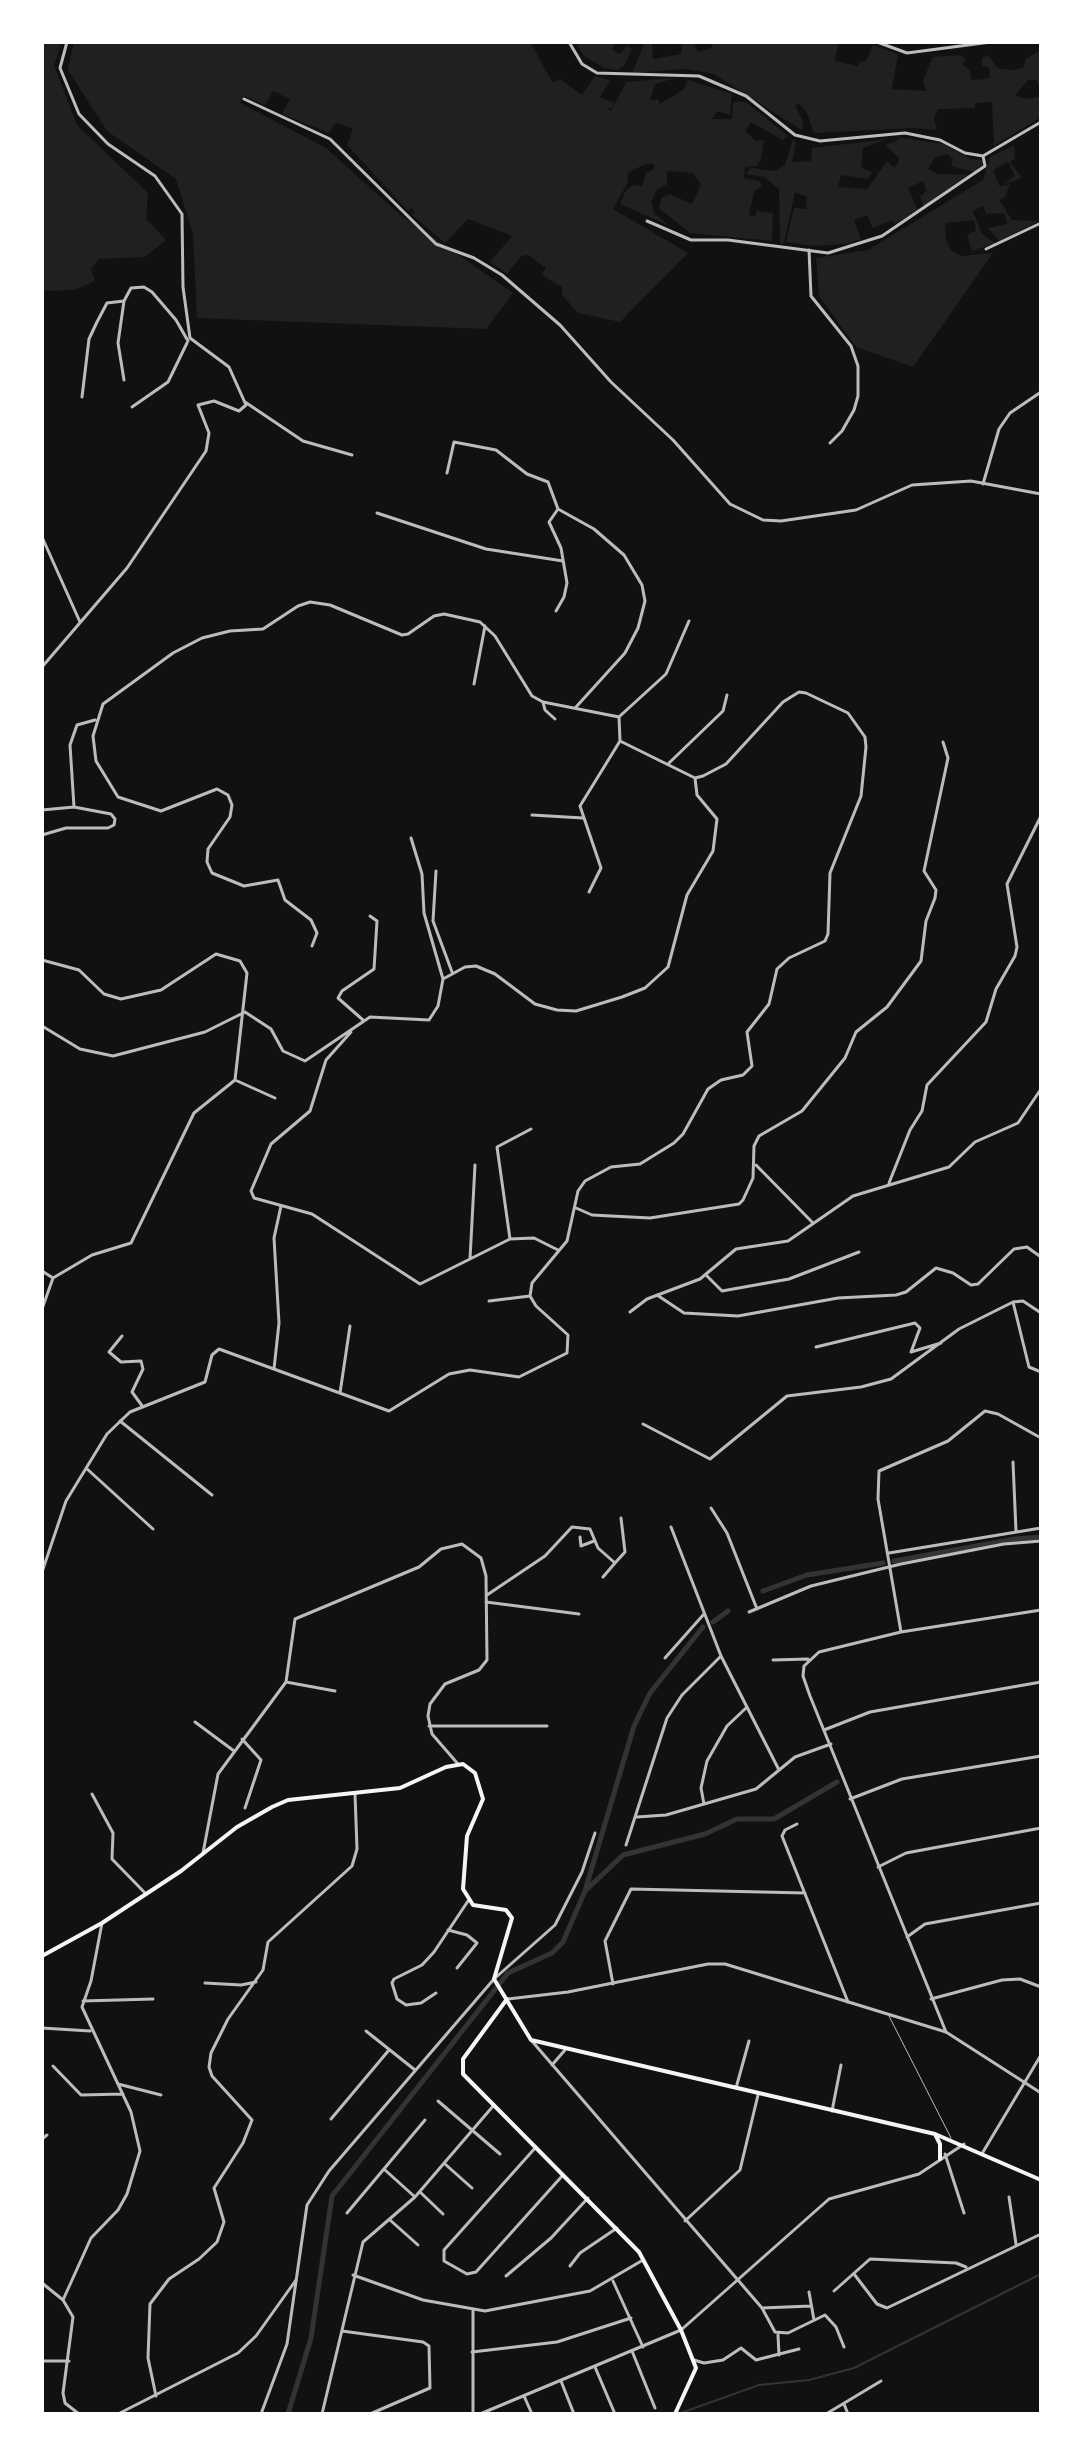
<!DOCTYPE html>
<style>
body{margin:0}
#map{position:relative;width:1083px;height:2456px;overflow:hidden;background:#111;font-family:"Noto Serif",serif}
canvas{display:block}
.frame{position:absolute;inset:0;border:44px solid #fff;pointer-events:none}
</style>
<div id="map">
<canvas width="1083" height="2456"></canvas>
<div class="frame"></div>
</div>
<script>
const g = document.querySelector('canvas').getContext('2d');
g.lineJoin = 'round';
function fill(path, color) { g.fillStyle = color; g.fill(path, 'evenodd'); }
const shape = rows => new Path2D(rows.map(r => 'M' + r).join(''));
function strokePath(path, color, width, dash) { g.strokeStyle = color; g.lineWidth = width; g.lineCap = dash ? 'butt' : 'round'; g.setLineDash(dash || []); g.stroke(path); }
fill(shape([
 [42,42,62,42,54,65,77,125,148,193,146,219,166,240,145,257,99,259,91,269,95,281,74,290,42,291],
 [74,42,530,42,553,83,560,79,582,95,595,76,610,80,600,97,614,103,611,109,604,108,611,111,626,82,675,78,655,84,650,101,658,99,660,104,683,90,688,80,732,94,730,115,717,111,712,119,732,119,733,102,746,102,788,136,783,140,751,122,745,131,756,141,764,140,761,159,757,166,745,167,744,178,759,181,762,187,754,191,749,215,755,216,757,211,773,213,772,241,690,233,659,208,661,198,670,194,692,204,701,185,693,173,667,171,667,184,657,190,651,202,655,214,670,226,620,204,625,192,632,185,642,186,646,173,655,168,653,163,643,165,628,173,627,184,613,209,688,253,620,322,578,313,562,295,562,287,542,275,546,268,528,255,521,256,507,274,490,262,512,236,468,219,445,243,412,215,415,212,411,208,408,211,347,145,353,129,336,122,329,133,282,114,290,99,273,91,265,105,244,96,240,103,326,148,398,213,513,293,486,329,197,318,193,234,176,179,107,131,68,70],
 [580,42,616,42,612,50,621,54,626,46,632,49,625,65,618,70,604,68,584,56,577,45],
 [645,42,652,42,653,59,681,54,682,42,693,42,698,52,711,48,713,42,839,42,835,61,858,66,859,62,866,61,873,45,898,54,892,89,926,91,923,80,933,57,959,55,966,59,962,64,970,70,972,80,985,79,990,77,989,67,982,66,982,58,988,55,997,68,1011,70,1023,68,1026,59,1041,50,1041,90,1036,80,1028,80,1015,95,1024,99,1041,97,1041,117,994,146,992,102,975,103,975,108,938,109,934,118,937,130,914,128,814,133,807,113,799,103,795,106,802,119,803,131,714,74,686,69,632,73],
 [898,137,943,144,971,159,982,160,982,165,974,172,951,166,953,159,947,154,935,157,928,169,938,174,968,175,924,206,920,197,927,190,923,181,908,188,918,210,895,224,892,220,873,228,867,215,854,220,861,239,845,244,813,246,786,242,794,208,806,209,807,197,795,192,784,243,780,244,779,189,764,177,746,174,751,168,776,171,785,165,793,139,796,143,792,162,811,161,812,148,888,139,863,148,861,168,872,172,868,179,841,175,838,187,867,189,887,161,893,167,898,164,899,158,885,145,899,140],
 [1014,145,1015,159,1010,162,1022,178,1002,185,1015,176,1008,162,993,170,1000,187,1010,184,1005,197,999,200,1012,220,1039,221,999,241,988,228,1007,224,1004,213,986,214,983,206,973,211,982,234,995,243,972,251,967,234,976,231,974,220,945,223,946,240,950,249,961,256,993,253,913,367,856,347,819,296,816,258,868,250,983,180,990,157]
]), '#202020');
strokePath(shape([
 [678,2414,759,2385,809,2380,854,2368,1041,2274]
]), '#333', 2);
strokePath(shape([
 [894,1561,1015,1539,1041,1537],
 [763,1591,807,1575,883,1563],
 [713,1622,728,1611],
 [585,1891,623,1855,705,1834,737,1819,774,1819,837,1782],
 [288,2414,311,2338,332,2196,508,1973,552,1953,563,1942,585,1891,634,1726,650,1693,703,1627]
]), '#333', 5);
strokePath(shape([
 [889,2016,951,2138]
]), '#bcbcbc', 1);
strokePath(shape([
 [569,42,582,64,597,73,699,76,746,96,795,135,820,141,905,133,940,140,965,153,983,156,1041,122],
 [877,42,907,53,991,42],
 [244,99,330,139,436,244,474,258,502,275,560,325,611,382,673,440,730,504,763,520,781,521,856,510,912,485,971,481,1041,494],
 [647,221,691,240,728,240,828,253,882,236,985,166,983,156],
 [986,249,1041,223],
 [809,250,811,296,851,346,858,366,858,396,854,410,842,431,830,443],
 [124,380,118,343,124,301,131,288,144,287,152,292,176,320,188,341],
 [82,397,89,339,97,322,107,303,124,301],
 [245,402,303,441,352,455],
 [132,407,168,382,187,343],
 [447,473,454,442,496,450,527,474,548,482,558,509],
 [983,484,999,429,1010,413,1041,392],
 [377,513,486,549,563,561],
 [42,537,80,622],
 [556,611,564,597,567,583,561,548,549,522,558,509,594,529,624,555,642,585,645,601,638,628,625,653,576,707],
 [42,667,127,568,206,451,209,433,198,405,214,401,239,411,246,405,229,367,190,338,183,287,182,214,155,176,108,144,79,114,60,68,67,42],
 [474,684,485,626],
 [543,702,545,710,555,719],
 [620,716,666,674,689,621],
 [669,763,723,711,727,695],
 [74,807,70,745,77,725,95,720],
 [42,810,74,807,111,814,115,819,114,825,108,828,66,828,42,835],
 [532,815,583,818],
 [411,838,422,874,424,913,443,979],
 [436,871,433,921,452,972],
 [312,946,317,933,311,920,285,900,278,880,244,886,212,873,207,862,208,849,230,817,232,805,228,795,217,789,161,811,118,797,96,761,93,736,103,704,173,653,202,638,230,631,263,629,298,606,310,602,330,605,402,635,408,634,434,616,444,614,480,622,495,636,532,696,543,702,619,717,620,741,580,806,601,868,589,892],
 [42,960,79,970,104,994,121,999,161,990,216,954,240,961,247,973,235,1080,194,1113,131,1243,92,1255,53,1278,42,1309],
 [363,1020,338,998,342,991,374,969,377,921,370,916],
 [42,1026,80,1049,113,1056,205,1032,245,1012,271,1029,283,1051,305,1061,370,1017,429,1020,438,1006,443,979,465,967,476,966,495,974,535,1004,557,1010,576,1011,622,997,645,988,668,967,687,895,713,851,717,819,697,795,695,778],
 [351,1032,326,1060,310,1111,271,1144,251,1191,254,1198,312,1214,420,1284,510,1239,534,1238,558,1250],
 [235,1080,275,1098],
 [756,1165,812,1222],
 [889,1183,910,1130,922,1111,927,1085,986,1022,996,989,1015,956,1017,947,1007,884,1041,816],
 [576,1208,592,1215,650,1218,739,1204,743,1200,753,1178,754,1146,759,1136,802,1111,845,1058,856,1032,887,1007,921,961,926,921,935,898,936,890,924,871,948,758,943,742],
 [510,1239,497,1147,531,1129],
 [470,1259,475,1165],
 [42,1271,53,1278],
 [706,1275,722,1291,789,1279,859,1252],
 [657,1295,684,1313,738,1316,838,1298,896,1295,906,1292,936,1268,953,1273,971,1285,978,1284,1014,1249,1027,1247,1041,1257],
 [489,1301,530,1296],
 [630,1312,647,1299,700,1279,736,1249,788,1241,853,1196,949,1167,975,1142,1018,1123,1041,1089],
 [1041,1313,1023,1301,1013,1302,1029,1367,1041,1372],
 [122,1336,109,1352,121,1362,141,1361,143,1369,132,1392,143,1407],
 [816,1347,915,1323,920,1328,911,1352,941,1343],
 [274,1369,279,1323,274,1238,281,1206],
 [340,1393,350,1326],
 [120,1421,212,1495],
 [643,1424,710,1459,787,1396,861,1387,891,1379,959,1329,1013,1302],
 [1013,1462,1016,1531],
 [86,1468,153,1529],
 [711,1508,727,1533,757,1609],
 [671,1527,721,1656,779,1770],
 [580,1537,581,1546,594,1541],
 [889,1553,1041,1528],
 [615,1563,625,1552,621,1518],
 [42,1572,66,1501,107,1434,130,1412,205,1382,212,1355,219,1349,389,1411,449,1374,470,1370,519,1377,567,1353,568,1335,536,1306,530,1296,532,1283,567,1241,578,1191,585,1181,611,1167,640,1164,674,1143,683,1134,708,1089,721,1080,743,1075,752,1066,747,1032,769,1004,777,969,789,958,825,941,828,934,830,873,861,796,866,747,865,737,848,713,806,693,799,692,783,702,726,764,703,776,695,778,620,741],
 [487,1595,545,1556,572,1527,590,1529,598,1548,615,1563,603,1577],
 [486,1602,579,1614],
 [749,1612,811,1586,901,1564,1004,1544,1041,1541],
 [901,1632,878,1499,879,1471,948,1441,985,1411,998,1414,1041,1438],
 [665,1658,704,1614],
 [773,1660,808,1659],
 [286,1682,335,1691],
 [195,1722,234,1751],
 [429,1726,547,1726],
 [824,1730,870,1712,1041,1682],
 [242,1739,261,1760,245,1808],
 [92,1794,113,1833,112,1859,146,1894],
 [850,1799,902,1779,1041,1756],
 [704,1804,701,1788,707,1761,727,1726,746,1708],
 [637,1817,666,1815,756,1789,795,1757,831,1744],
 [797,1824,785,1830,782,1836,848,2002],
 [626,1845,667,1718,682,1695,721,1656],
 [203,1853,218,1774,286,1682,295,1619,419,1567,441,1549,462,1544,481,1558,486,1576,487,1660,479,1670,445,1684,430,1704,428,1716,432,1734,458,1764],
 [878,1867,906,1853,1041,1828],
 [448,1930,467,1935,477,1943,457,1968],
 [907,1937,925,1924,1041,1903],
 [494,1979,555,1925,582,1872,595,1833],
 [205,1983,241,1985,256,1982],
 [613,1984,605,1941,631,1889,805,1893],
 [436,1993,421,2003,406,2005,397,1999,392,1983,394,1979,422,1965,434,1952,468,1901],
 [931,1999,1002,1980,1020,1979,1041,1987],
 [83,2001,153,1999],
 [42,2028,90,2031],
 [366,2031,415,2070],
 [946,2032,810,1696,803,1676,804,1666,819,1652,901,1632,1041,1610],
 [531,2040,762,2308,775,2332,788,2333,825,2315,836,2327,844,2347],
 [552,2065,565,2050],
 [53,2066,81,2095,123,2094],
 [118,2084,161,2095],
 [736,2088,749,2041],
 [438,2101,500,2154],
 [832,2111,841,2065],
 [331,2119,389,2050],
 [42,2139,47,2135],
 [536,2147,444,2250,444,2261,467,2274,476,2272,563,2175],
 [983,2152,1041,2055],
 [945,2154,964,2213],
 [445,2164,472,2188],
 [385,2170,415,2197],
 [420,2192,443,2214],
 [1009,2197,1016,2244],
 [347,2213,425,2120],
 [390,2220,418,2245],
 [685,2221,740,2170,758,2095],
 [570,2266,580,2253,617,2228],
 [854,2274,877,2304,887,2308,1041,2234],
 [353,2275,423,2300,485,2311,590,2291,643,2260],
 [506,2276,551,2238,588,2198],
 [613,2281,643,2347],
 [42,2283,63,2300,73,2317,63,2393,65,2403,79,2414],
 [834,2291,870,2259,956,2263,966,2267],
 [809,2292,814,2320],
 [63,2300,91,2238,118,2210,127,2194,140,2151,131,2112,82,2007,91,1981,102,1923],
 [762,2308,811,2306],
 [342,2331,423,2342,429,2346,430,2388,370,2414],
 [778,2335,779,2355],
 [632,2351,655,2408],
 [472,2352,557,2342,631,2318],
 [694,2360,704,2363,723,2360,741,2348,756,2360,799,2349],
 [42,2361,69,2361],
 [595,2367,615,2414],
 [561,2381,574,2414],
 [156,2396,148,2358,150,2304,169,2279,199,2259,217,2242,224,2222,214,2188,243,2143,252,2120,212,2076,209,2067,211,2053,228,2019,263,1970,268,1942,352,1866,357,1849,355,1794],
 [524,2396,532,2414],
 [844,2404,848,2414],
 [118,2414,238,2353,256,2336,296,2280],
 [322,2414,363,2242,415,2197,494,2105],
 [473,2414,473,2311],
 [480,2414,681,2330,829,2199,919,2174,964,2144],
 [826,2414,881,2381]
]), '#bcbcbc', 3);
strokePath(shape([
 [508,1999,568,1992,708,1964,725,1964,946,2032,1041,2093],
 [261,2414,287,2344,307,2205,329,2171,494,1979]
]), '#bcbcbc', 3);
strokePath(shape([
 [42,1956,102,1923,181,1871,237,1827,272,1807,288,1800,400,1788,446,1767,463,1764,475,1773,483,1799,467,1836,463,1889,473,1905,506,1910,512,1918,494,1979,531,2040,935,2134,1041,2180],
 [507,1999,463,2059,463,2074,639,2252,681,2330,696,2368,675,2414],
 [935,2134,940,2144,940,2159]
]), '#f5f5f5', 4);
</script>
